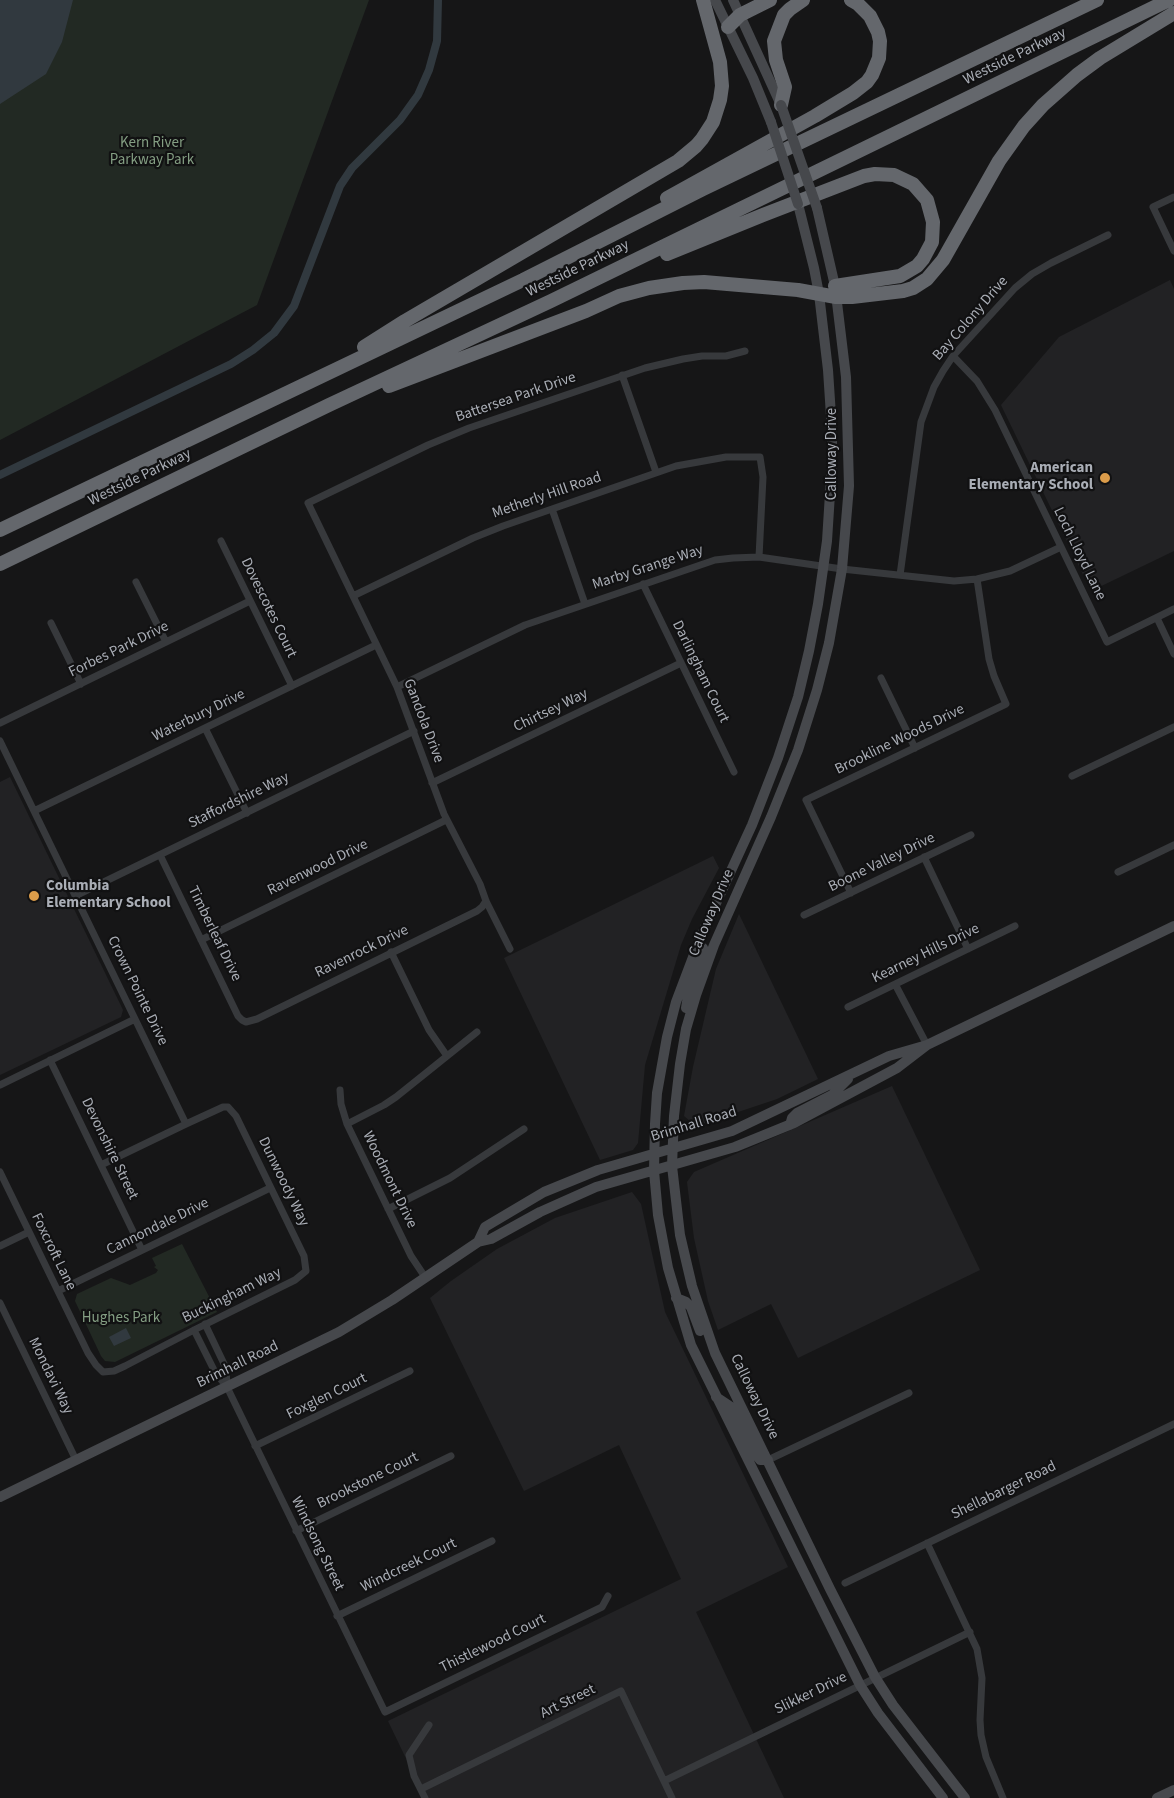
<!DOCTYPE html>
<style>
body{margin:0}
canvas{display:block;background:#161617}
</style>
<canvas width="1174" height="1798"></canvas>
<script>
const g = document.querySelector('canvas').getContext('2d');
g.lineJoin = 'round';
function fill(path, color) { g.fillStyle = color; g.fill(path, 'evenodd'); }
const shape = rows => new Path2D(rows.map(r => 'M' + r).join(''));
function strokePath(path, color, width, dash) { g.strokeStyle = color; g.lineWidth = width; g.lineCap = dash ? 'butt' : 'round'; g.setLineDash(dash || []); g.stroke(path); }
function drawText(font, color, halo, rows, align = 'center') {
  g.font = font + ' "Source Sans 3",sans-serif'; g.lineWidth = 4.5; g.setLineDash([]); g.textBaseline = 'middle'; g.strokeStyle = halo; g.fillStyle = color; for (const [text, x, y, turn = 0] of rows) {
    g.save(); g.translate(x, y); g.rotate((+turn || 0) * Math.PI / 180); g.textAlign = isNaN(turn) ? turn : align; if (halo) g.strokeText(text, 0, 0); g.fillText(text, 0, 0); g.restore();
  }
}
fill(shape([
 [1170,280,1174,289,1174,551,1091,591,1001,405,1059,337],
 [10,777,123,1010,121,1017,0,1075,0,782],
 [713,856,719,868,692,919,681,945,645,1065,638,1143,633,1150,600,1160,504,958],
 [739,914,818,1079,777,1099,696,1126,684,1116,693,1067,716,969],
 [892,1086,980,1270,798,1358,771,1304,718,1330,708,1301,694,1238,687,1182,694,1172],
 [632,1192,641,1204,665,1312,788,1567,696,1612,784,1798,425,1798,388,1721,681,1579,619,1445,524,1491,430,1298,451,1281,497,1249,555,1218]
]), '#222224');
fill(shape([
 [0,0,369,0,257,305,0,440],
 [182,1244,217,1312,115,1362,105,1361,101,1356,75,1301,77,1294,111,1278,130,1285,156,1273,158,1270,154,1267,156,1266,152,1258]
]), '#222923');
fill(shape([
 [0,0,73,0,62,42,46,74,0,104],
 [126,1328,131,1338,114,1346,109,1337]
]), '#31393f');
strokePath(shape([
 [0,475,231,364,253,350,274,333,294,306,340,186,352,168,400,120,418,95,429,70,437,41,438,0]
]), '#31393f', 8);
strokePath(shape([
 [1174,197,1153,207,1174,251],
 [953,356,977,381,995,410,1107,642,1174,609],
 [622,375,656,472],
 [552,509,585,604],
 [221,541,292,686],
 [900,575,921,422,934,387,943,371,953,356,1015,288,1032,274,1051,263,1108,235],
 [136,582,166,642],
 [643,584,734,772],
 [353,596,473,538,503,526,676,466,726,457,760,457,763,477,759,557],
 [1157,618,1174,654],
 [51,623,81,684],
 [881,678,915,748],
 [397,687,525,625,715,560,733,558,759,557,842,569,954,581,977,579,1010,571,1061,547],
 [0,723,250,601],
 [205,728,247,813],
 [0,741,186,1124],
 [1072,776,1174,727],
 [432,783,681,663],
 [34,811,376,645],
 [160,855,238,1016,242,1020,246,1022,257,1019,477,911,482,907,486,901],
 [924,857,968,949],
 [1118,872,1174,845],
 [851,893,806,800,1006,704,994,676,989,659,977,579],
 [75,896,414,731],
 [804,915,971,835],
 [201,940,446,820],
 [510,949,486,901,480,884,444,814,397,687,308,503,428,445,469,428,645,368,683,359,702,356,726,356,745,351],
 [391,952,429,1030,447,1056],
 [895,984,927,1045],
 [848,1007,1015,926],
 [50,1060,142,1250],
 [0,1085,135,1019],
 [340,1090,341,1104,347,1124,411,1256,425,1277],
 [347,1124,384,1105,396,1097,477,1032],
 [0,1172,88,1353,96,1365,103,1372,114,1371,125,1366,194,1330,295,1280,306,1271,304,1256,236,1116,228,1107,223,1107,186,1124,101,1165],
 [388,1209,450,1178,524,1129],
 [0,1246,29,1232],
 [58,1291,270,1188],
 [0,1303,76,1460],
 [205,1324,226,1368,227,1387],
 [194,1330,215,1372,227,1387,385,1712,602,1607,608,1596],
 [255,1446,410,1371],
 [768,1460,909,1393],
 [296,1531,451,1456],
 [927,1543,977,1649,982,1678,980,1720,981,1735,986,1757,1003,1798],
 [845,1583,1174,1424],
 [337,1616,492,1541],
 [664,1781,970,1632],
 [421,1789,621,1691,672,1798],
 [425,1798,414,1776,409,1755,429,1725]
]), '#37393c', 7);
strokePath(shape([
 [715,0,753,78,771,122],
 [733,0,781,105],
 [798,204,814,268,819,294,828,370,832,431,832,462,827,541,818,604,809,651,798,697,778,758,752,825,701,936,676,1002,667,1037,657,1093,655,1124,654,1171,658,1215,668,1268,691,1345,860,1685,878,1713,943,1798],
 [817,208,835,286,846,377,849,486,842,569,829,643,817,690,798,750,771,817,714,945,696,995,686,1029,680,1064,674,1116,672,1166,680,1235,692,1286,715,1353,830,1589,875,1677,893,1705,965,1798],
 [686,1008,689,990,703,948],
 [790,1125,792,1118,797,1113,832,1095,848,1079],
 [478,1242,485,1227,544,1192,598,1170,732,1131,889,1056,927,1045,1174,926],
 [676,1298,686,1302,691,1307,700,1331],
 [716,1397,734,1409,756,1455,760,1460,768,1460],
 [0,1497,339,1332,392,1300,478,1242,491,1239,540,1212,596,1187,735,1147,794,1123,897,1068,927,1045],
 [1157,1798,1174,1790]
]), '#46484c', 10);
strokePath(shape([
 [728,27,740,15,770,0],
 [781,105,785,87,776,60,774,41,784,15,790,9,803,0],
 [667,198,815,116,853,93,867,82,872,75,879,58,880,41,878,32,870,16,858,4,851,0],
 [667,254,763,215,864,176,875,174,894,175,913,184,927,200,933,222,932,242,923,259,917,266,900,276,835,286],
 [364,347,405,321,678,161,696,146,702,139,713,122,720,100,722,86,720,62,703,0],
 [389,386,586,311,619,296,649,288,683,283,704,282,798,290,836,297,852,297,903,291,913,288,927,279,943,260,999,161,1024,126,1043,105,1077,75,1100,58,1174,13],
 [0,530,523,280,703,189,1097,0],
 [0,564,329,405,551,301,1169,0]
]), '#64676c', 14);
strokePath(shape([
 [781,105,817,208],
 [771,122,798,204]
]), '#46484c', 10);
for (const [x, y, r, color] of [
 [1105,478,6,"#db9c4a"],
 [34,896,6,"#db9c4a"]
]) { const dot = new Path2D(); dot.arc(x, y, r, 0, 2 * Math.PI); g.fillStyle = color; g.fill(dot); strokePath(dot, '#111112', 2); }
drawText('15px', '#aaaeb6', '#111112', [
 ["Westside Parkway",1015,57,-26],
 ["Westside Parkway",578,269,-26],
 ["Bay Colony Drive",971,319,-49],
 ["Battersea Park Drive",516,398,-19],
 ["Calloway Drive",833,454,-90],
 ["Westside Parkway",140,478,-26],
 ["Metherly Hill Road",547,496,-19],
 ["Loch Lloyd Lane",1079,554,64],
 ["Marby Grange Way",648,568,-18],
 ["Dovescotes Court",268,608,64],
 ["Forbes Park Drive",119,650,-26],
 ["Darlingham Court",700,672,64],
 ["Chirtsey Way",551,711,-26],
 ["Waterbury Drive",199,716,-26],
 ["Gandola Drive",423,721,69],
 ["Brookline Woods Drive",900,740,-26],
 ["Staffordshire Way",239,801,-26],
 ["Boone Valley Drive",882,863,-26],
 ["Ravenwood Drive",318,868,-26],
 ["Calloway Drive",712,913,-67],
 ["Timberleaf Drive",214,934,64],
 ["Ravenrock Drive",362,952,-26],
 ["Kearney Hills Drive",926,954,-26],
 ["Crown Pointe Drive",137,991,64],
 ["Brimhall Road",694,1125,-17],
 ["Devonshire Street",109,1149,64],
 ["Woodmont Drive",389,1180,64],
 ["Dunwoody Way",283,1182,64],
 ["Cannondale Drive",158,1227,-26],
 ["Foxcroft Lane",53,1252,64],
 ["Buckingham Way",232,1296,-26],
 ["Brimhall Road",238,1365,-26],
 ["Mondavi Way",50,1376,64],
 ["Foxglen Court",327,1397,-26],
 ["Calloway Drive",754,1397,64],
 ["Brookstone Court",368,1481,-26],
 ["Shellabarger Road",1004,1491,-26],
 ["Windsong Street",317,1544,64],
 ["Windcreek Court",409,1566,-26],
 ["Thistlewood Court",493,1644,-26],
 ["Slikker Drive",811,1694,-26],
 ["Art Street",568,1702,-26]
]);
drawText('15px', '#849e83', '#111112', [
 ["Kern River",152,144],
 ["Parkway Park",152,161],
 ["Hughes Park",121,1319]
]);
drawText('bold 15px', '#aaaeb6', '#111112', [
 ["American",1093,469],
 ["Elementary School",1093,486],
 ["Columbia",46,887,"left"],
 ["Elementary School",46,904,"left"]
], 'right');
</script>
